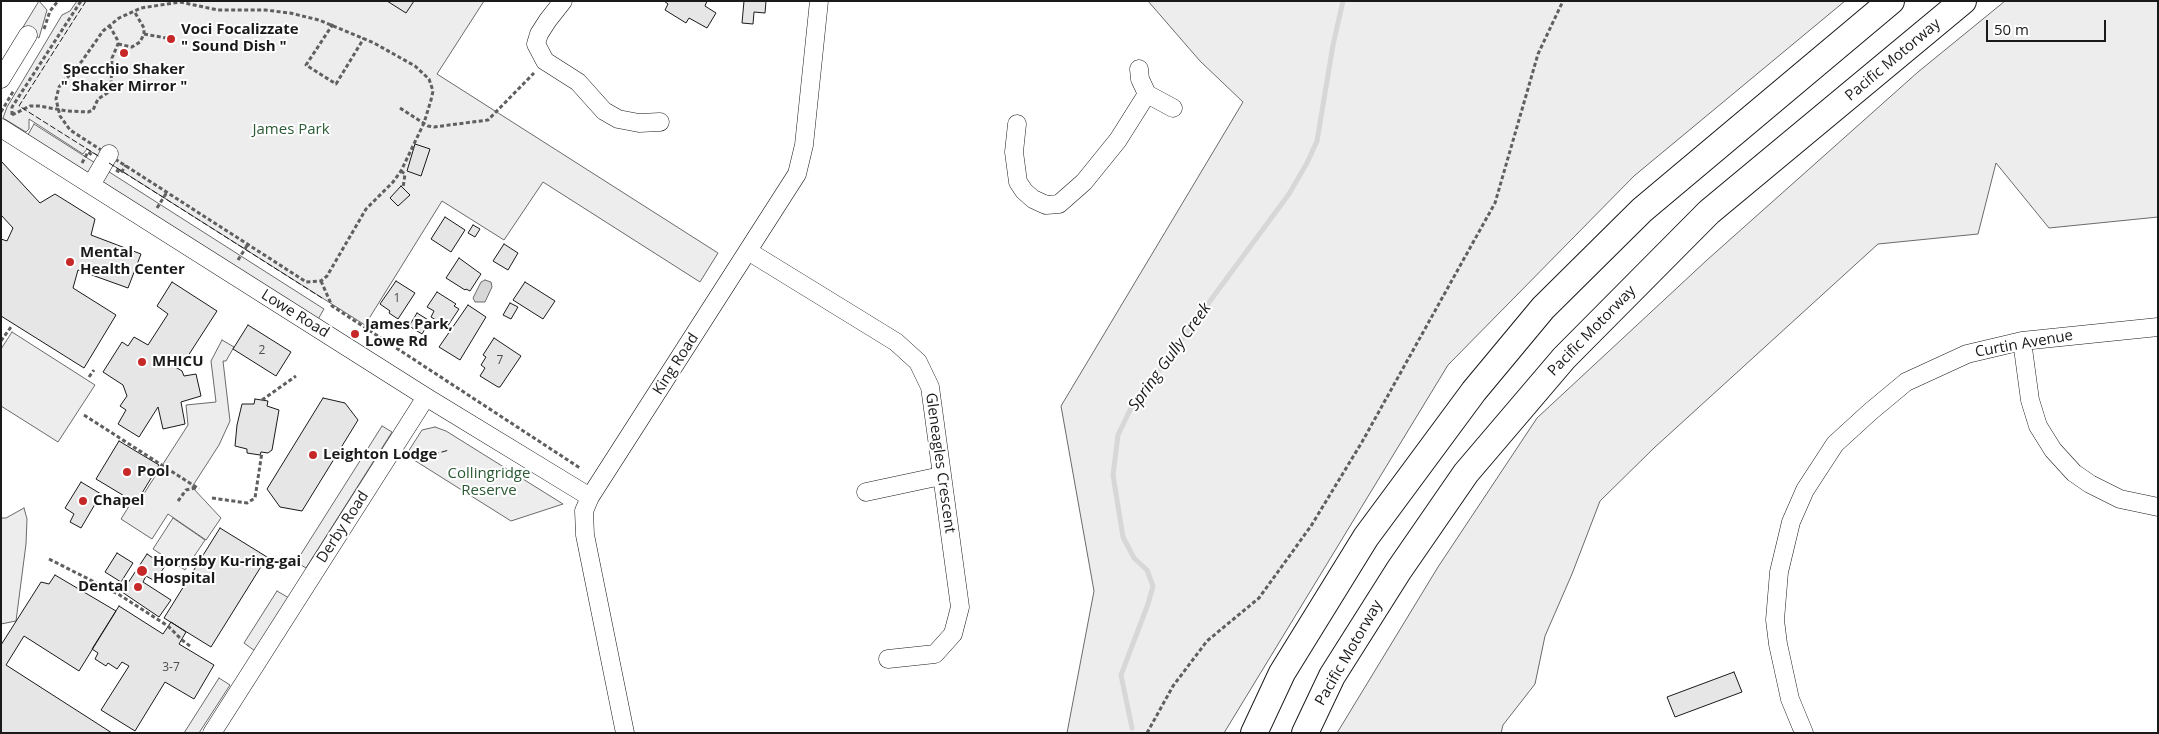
<!DOCTYPE html>
<style>
body{margin:0}
#map{position:relative;width:2159px;height:734px;overflow:hidden;background:#fff;font-family:"Open Sans",sans-serif}
canvas{display:block}
.frame{position:absolute;inset:0;border:2px solid #1a1a1a;pointer-events:none}
.scale{position:absolute;left:1986px;top:20px;width:120px;height:22px;box-sizing:border-box;border:2px solid #1a1a1a;border-top:0;padding-left:6px;font-size:15px;line-height:18px;white-space:nowrap;color:#1a1a1a;-webkit-text-stroke:4px #fff;paint-order:stroke}
</style>
<div id="map">
<canvas width="2159" height="734"></canvas>
<div class="frame"></div>
<div class="scale">50 m</div>
</div>
<script>
const g = document.querySelector('canvas').getContext('2d');
g.lineJoin = 'round';
function fill(path, color) { g.fillStyle = color; g.fill(path, 'evenodd'); }
const shape = rows => new Path2D(rows.map(r => 'M' + r).join(''));
function strokePath(path, color, width, dash) { g.strokeStyle = color; g.lineWidth = width; g.lineCap = dash ? 'butt' : 'round'; g.setLineDash(dash || []); g.stroke(path); }
function drawText(font, color, halo, rows, align = 'center') {
  g.font = font + ' "Open Sans",sans-serif'; g.lineWidth = 4; g.setLineDash([]); g.textBaseline = 'middle'; g.strokeStyle = halo; g.fillStyle = color; for (const [text, x, y, turn = 0] of rows) {
    g.save(); g.translate(x, y); g.rotate((+turn || 0) * Math.PI / 180); g.textAlign = isNaN(turn) ? turn : align; if (halo) g.strokeText(text, 0, 0); g.fillText(text, 0, 0); g.restore();
  }
}
const built = shape([
 [39,1,47,10,39,38,23,27,39,1],
 [77,1,484,1,437,74,718,253,700,282,543,182,504,240,442,201,365,325,87,149,83,154,29,119,29,129,26,132,3,118,7,107,62,15,70,11,77,1],
 [1148,1,1845,1,1634,176,1448,365,1224,733,1067,733,1094,591,1061,406,1243,102,1200,61,1148,1],
 [2005,1,2158,1,2158,217,2049,228,1996,163,1978,234,1878,244,1654,448,1600,501,1572,574,1545,636,1535,684,1503,725,1501,733,1337,733,1438,567,1537,418,1707,260,1918,72,2005,1],
 [34,124,324,309,314,326,24,142,34,124],
 [12,332,95,385,58,442,1,406,1,349,12,332],
 [222,340,234,347,226,361,223,361,230,421,219,445,192,487,221,518,206,540,168,514,152,539,121,519,131,503,136,506,188,425,186,405,216,402,211,361,222,340],
 [382,426,392,432,306,568,296,562,382,426],
 [435,427,446,431,563,504,511,521,406,455,422,430,435,427],
 [24,508,27,519,26,544,16,621,1,624,1,518,6,518,24,508],
 [173,518,205,540,185,570,153,549,173,518],
 [277,591,289,598,255,651,244,643,277,591],
 [219,678,230,685,199,733,184,733,219,678]
]);
fill(built, '#ededed');
strokePath(built, '#6a6a6a', 1);
const water = shape([
 [485,280,491,282,492,287,485,302,475,302,473,298,481,282,485,280]
]);
fill(water, '#d7d7d7');
strokePath(water, '#6a6a6a', 1);
strokePath(shape([
 [1132,728,1121,675,1148,604,1153,586,1147,570,1134,558,1123,537,1113,475,1118,435,1131,408,1289,194,1307,163,1317,141,1333,45,1343,1]
]), '#d7d7d7', 5);
const building = shape([
 [387,1,414,1,406,13,387,1],
 [664,1,707,1,705,6,716,13,707,28,689,18,686,23,665,10,668,4,664,1],
 [744,1,766,1,765,13,754,12,753,24,742,23,744,1],
 [415,144,430,149,421,176,407,171,415,144],
 [1,161,40,203,55,194,95,219,91,235,141,254,128,288,78,270,73,288,116,315,84,368,1,316,1,239,7,241,13,228,1,215,1,161],
 [401,186,410,195,398,206,390,198,401,186],
 [445,217,465,230,451,252,431,239,445,217],
 [473,225,480,229,475,237,468,233,473,225],
 [504,244,518,253,508,270,493,261,504,244],
 [459,258,481,274,470,291,466,289,465,290,446,278,459,258],
 [396,281,415,293,398,319,389,313,390,311,380,304,396,281],
 [172,282,217,311,186,359,179,355,172,365,182,371,184,376,196,374,201,396,181,402,185,424,163,429,158,407,139,437,118,424,126,410,120,406,127,396,123,385,103,372,122,342,128,346,134,337,148,345,168,314,157,306,172,282],
 [525,282,555,301,543,319,513,300,525,282],
 [437,292,456,304,454,306,459,309,447,327,431,317,434,311,427,307,437,292],
 [510,303,518,307,511,319,503,315,510,303],
 [468,305,486,317,460,360,439,347,468,305],
 [417,313,430,321,422,334,409,326,417,313],
 [248,325,291,352,276,376,233,349,248,325],
 [494,338,521,356,500,387,498,387,480,376,485,368,481,365,486,357,483,355,494,338],
 [323,398,345,403,358,420,302,511,280,507,267,489,323,398],
 [255,399,268,401,267,406,279,410,272,450,268,453,261,452,260,455,247,453,247,449,235,446,237,425,242,404,254,404,255,399],
 [119,441,159,465,136,503,96,479,119,441],
 [81,482,101,494,81,528,70,522,74,514,65,508,81,482],
 [220,528,267,557,211,647,164,618,220,528],
 [117,553,133,563,121,582,105,572,117,553],
 [147,554,165,566,155,581,146,576,143,582,171,600,159,617,122,592,147,554],
 [55,575,116,611,79,671,24,636,6,665,112,733,1,733,1,645,41,582,49,584,55,575],
 [119,606,163,634,171,622,186,632,179,644,214,665,194,699,165,682,135,731,101,710,129,666,122,662,117,669,108,663,106,666,95,659,98,653,92,649,119,606],
 [1734,672,1742,692,1675,717,1667,697,1734,672]
]);
fill(building, '#e6e6e6');
strokePath(building, '#1a1a1a', 1);
const minor = shape([
 [563,1,548,20,539,34,536,44,545,61,578,82,604,111,618,119,639,123,660,122],
 [1139,69,1140,79,1147,94,1173,108],
 [1,79,28,35],
 [1017,124,1014,152,1018,182,1024,191,1033,199,1046,205,1059,204,1084,182,1118,140,1147,94],
 [1,128,426,397,590,497],
 [91,185,109,154],
 [748,251,896,342,918,362,930,387,960,607,953,634,935,654,888,659],
 [2022,341,2030,400,2038,426,2053,450,2074,473,2090,484,2120,499,2158,507],
 [866,492,941,476],
 [212,733,426,397],
 [625,733,585,535,584,511,590,497,797,174,804,145,819,1],
 [1804,733,1790,699,1778,644,1775,620,1779,572,1791,522,1805,490,1835,444,1870,412,1906,382,1967,354,2022,341,2158,327]
]);
const highway = shape([
 [1254,733,1282,673,1366,537,1474,391,1543,308,1642,210,1891,1],
 [1305,733,1332,676,1399,570,1466,473,1564,358,1709,212,1963,1]
]);
strokePath(minor, '#1a1a1a', 19);
strokePath(highway, '#1a1a1a', 28);
strokePath(shape([
 [180,2,218,10,265,10,290,13,319,20,374,43,415,66,429,79,433,91,431,100,424,123,401,171,393,182,366,209,327,276,321,281,306,282,297,276,70,130,60,116,56,99,59,87,82,61,103,31,119,18,141,8,180,2],
 [333,24,306,65,336,84,364,38],
 [44,29,50,11,58,1],
 [144,34,166,38],
 [118,44,132,47,140,42,144,34,144,28,134,11],
 [400,108,428,126,434,127,488,120,534,73],
 [1,112,14,90],
 [12,115,30,106,39,106,67,111,88,112,93,110,98,99,109,92,111,87,112,58,118,44,117,39,109,25],
 [12,115,12,107,81,1],
 [82,163,88,152,92,155],
 [116,170,121,173,126,165],
 [401,171,405,174,403,188],
 [157,208,167,192],
 [238,260,248,244],
 [321,281,332,306,580,468],
 [1,341,11,327],
 [89,377,94,370],
 [262,400,296,376],
 [84,415,199,489],
 [212,498,247,503,255,498,262,452],
 [178,501,186,490,196,488],
 [49,559,118,594,168,626,182,640,190,646],
 [1147,733,1173,686,1207,641,1259,598,1311,526,1362,442,1495,203,1538,54,1563,1]
]), '#5f5f5f', 3, [4, 2.5]);
strokePath(minor, '#fff', 18);
strokePath(highway, '#fff', 26);
strokePath(shape([
 [86,1,19,106,100,157],
 [109,163,322,298],
 [416,458,415,451,435,454,449,450]
]), '#1a1a1a', 1, [6, 2.5]);
for (const [x, y, r, color] of [
 [171,39,5,"#c62828"],
 [124,53,5,"#c62828"],
 [70,262,5,"#c62828"],
 [355,334,5,"#c62828"],
 [142,362,5,"#c62828"],
 [313,455,5,"#c62828"],
 [127,472,5,"#c62828"],
 [83,501,5,"#c62828"],
 [142,571,6,"#c62828"],
 [138,587,5,"#c62828"]
]) { const dot = new Path2D(); dot.arc(x, y, r, 0, 2 * Math.PI); g.fillStyle = color; g.fill(dot); strokePath(dot, '#fff', 2); }
drawText('12px', '#4d4d4d', null, [
 ["1",397,299],
 ["2",262,351],
 ["7",500,361],
 ["3-7",171,668]
]);
drawText('bold 15px', '#1a1a1a', '#fff', [
 ["Voci Focalizzate",181,30],
 ["\" Sound Dish \"",181,47],
 ["Specchio Shaker",124,70,"center"],
 ["\" Shaker Mirror \"",124,87,"center"],
 ["Mental",80,253],
 ["Health Center",80,270],
 ["James Park,",365,325],
 ["Lowe Rd",365,342],
 ["MHICU",152,362],
 ["Leighton Lodge",323,455],
 ["Pool",137,472],
 ["Chapel",93,501],
 ["Hornsby Ku-ring-gai",153,562],
 ["Hospital",153,579],
 ["Dental",128,587,"right"]
], 'left');
drawText('15px', '#1a1a1a', '#fff', [
 ["Pacific Motorway",1893,60,-40],
 ["Lowe Road",295,314,32],
 ["Pacific Motorway",1592,331,-46],
 ["Curtin Avenue",2024,344,-10],
 ["King Road",676,364,-57],
 ["Gleneagles Crescent",940,463,82],
 ["Derby Road",343,527,-57],
 ["Pacific Motorway",1349,653,-60]
]);
drawText('15px', '#2b5a34', '#fff', [
 ["James Park",291,130],
 ["Collingridge",489,474],
 ["Reserve",489,491]
]);
drawText('italic 16px', '#1a1a1a', '#fff', [
 ["Spring Gully Creek",1170,357,-54]
]);
</script>
